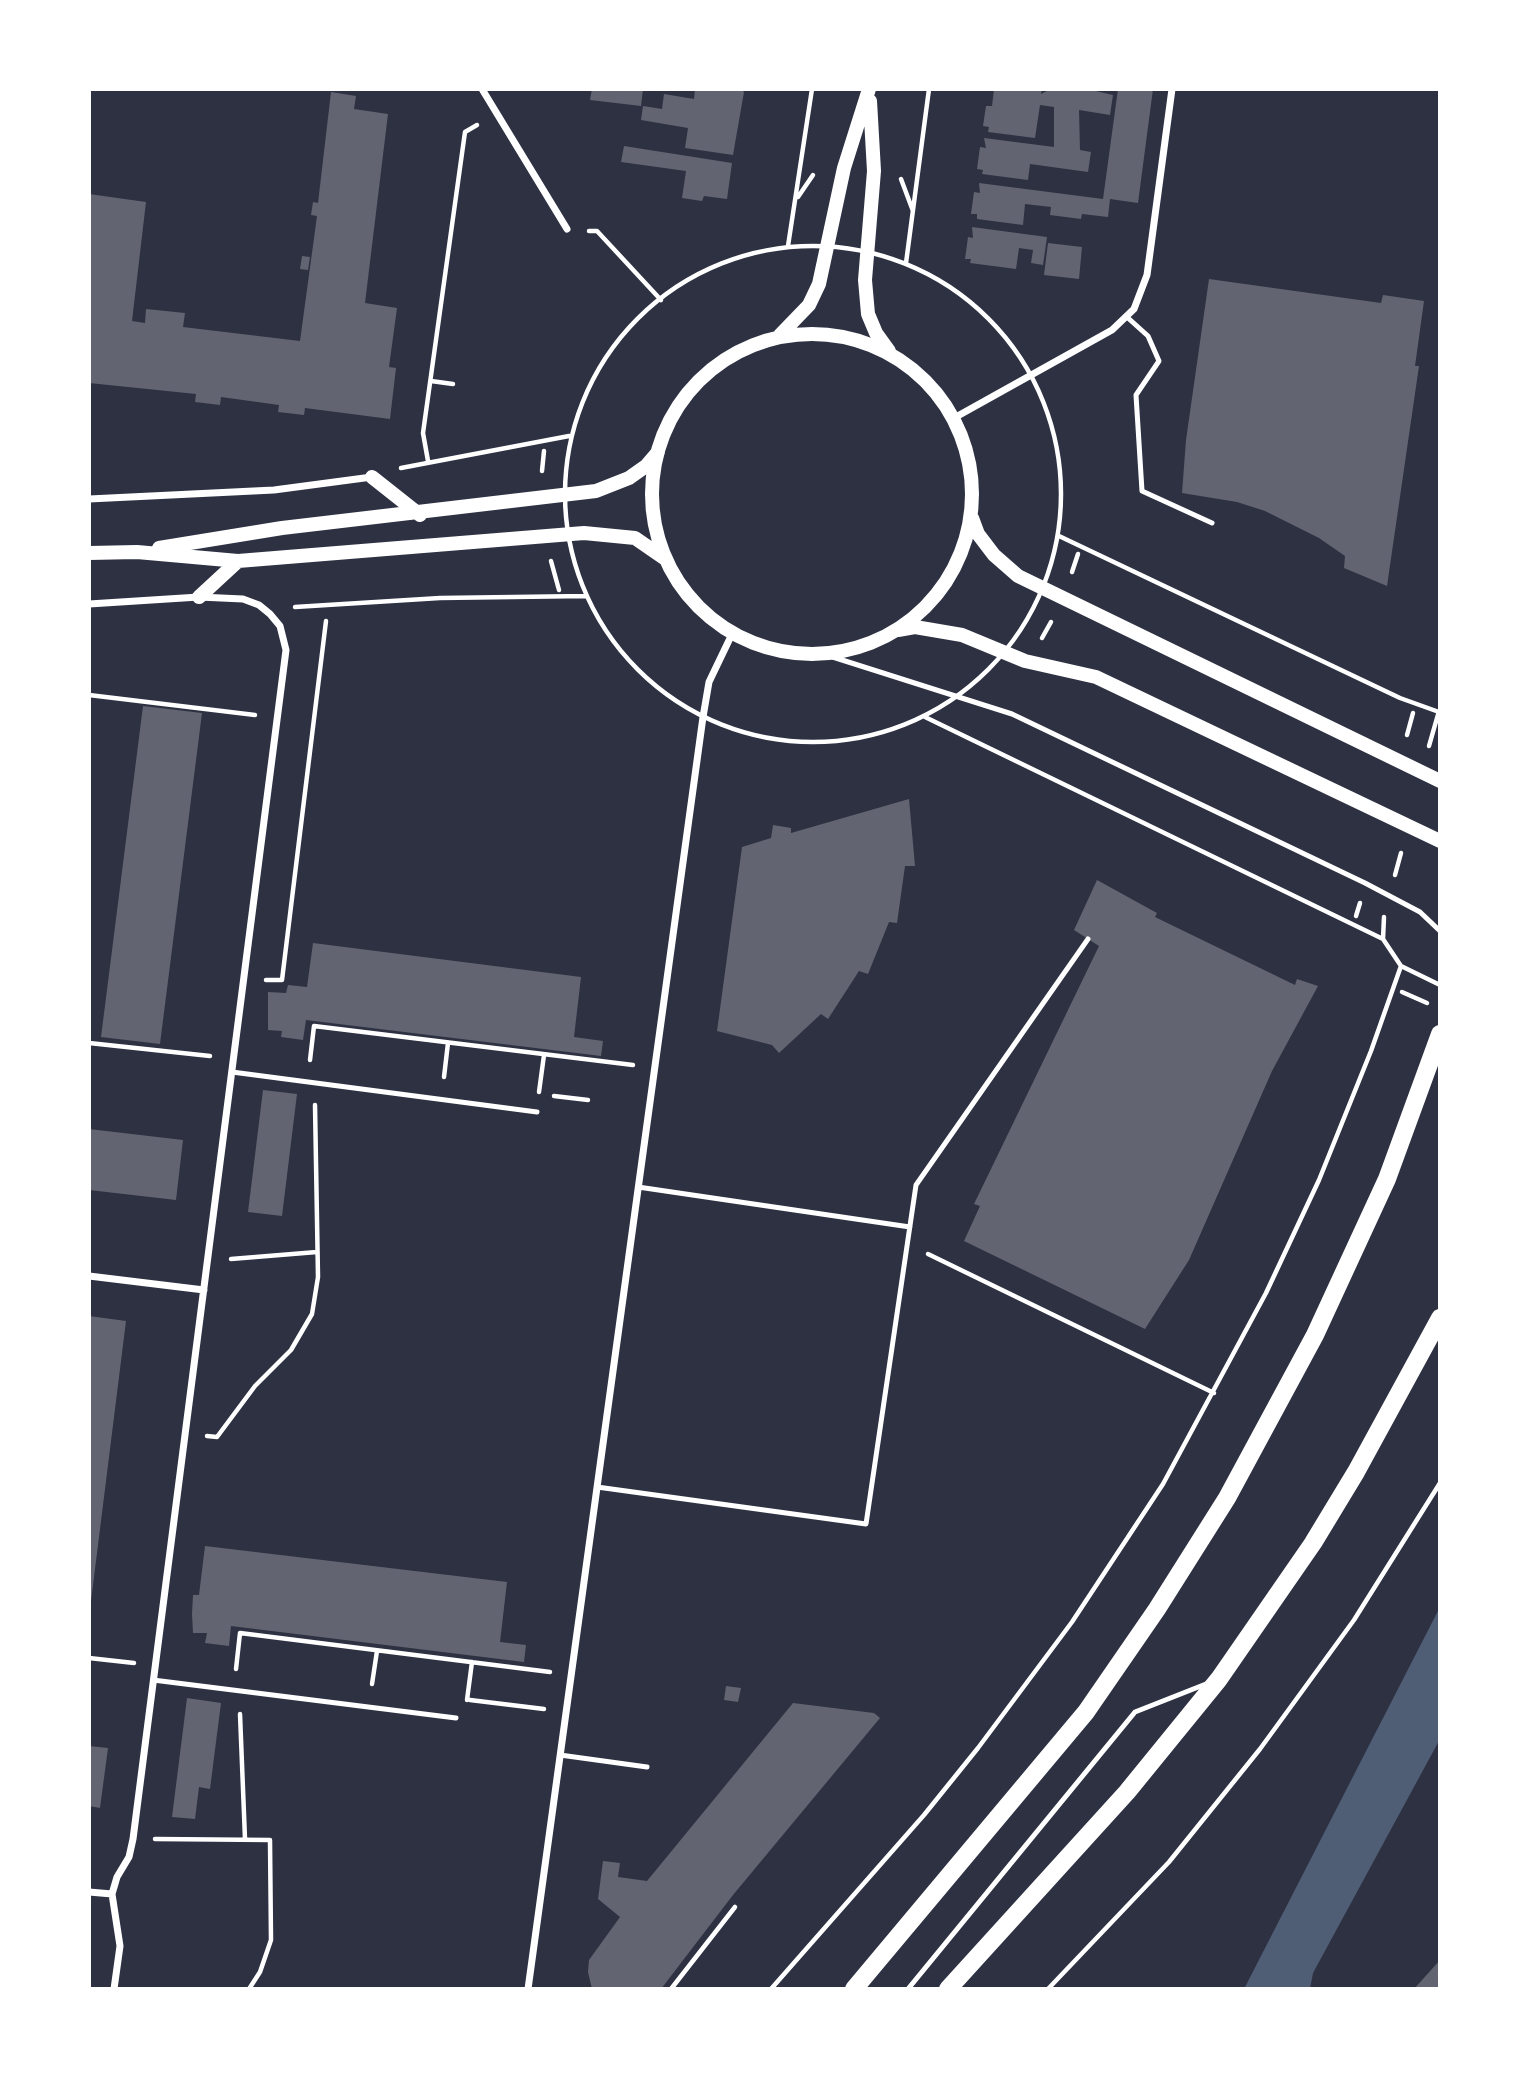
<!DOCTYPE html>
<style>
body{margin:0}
#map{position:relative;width:1529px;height:2078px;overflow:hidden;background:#2d3142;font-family:"Golos Text",sans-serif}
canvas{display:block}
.frame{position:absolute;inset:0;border:91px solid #fff;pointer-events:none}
</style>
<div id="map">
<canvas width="1529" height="2078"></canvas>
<div class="frame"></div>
</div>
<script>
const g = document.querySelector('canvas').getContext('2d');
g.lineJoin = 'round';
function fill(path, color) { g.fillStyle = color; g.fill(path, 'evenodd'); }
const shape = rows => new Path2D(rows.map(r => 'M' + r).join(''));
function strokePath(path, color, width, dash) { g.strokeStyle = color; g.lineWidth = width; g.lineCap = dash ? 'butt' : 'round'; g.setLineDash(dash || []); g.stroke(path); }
fill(shape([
 [1440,1607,1440,1739,1313,1973,1310,1989,1244,1989]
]), '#4f5d75');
fill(shape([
 [592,89,643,89,641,106,590,100],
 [695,89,741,89,744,92,733,155,685,148,688,128,641,120,643,106,662,109,664,94,694,99],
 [994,89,1042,89,1041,94,1051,89,1087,89,1113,95,1110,115,1079,110,1080,150,1091,152,1088,172,1030,164,1028,180,982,174,983,170,977,169,980,147,986,148,984,138,1054,147,1054,107,1040,105,1035,138,988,132,989,127,983,126,986,106,992,106],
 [1118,89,1153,89,1138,203,1110,199,1108,217,1082,214,1081,219,1050,215,1051,207,1025,204,1023,225,977,219,977,214,971,214,974,192,980,193,979,183,1103,199],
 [331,92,356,96,354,109,388,114,365,303,397,308,389,367,396,368,390,419,305,408,304,415,278,412,279,405,221,397,220,405,195,402,196,394,89,383,89,194,146,202,132,321,145,323,146,309,185,313,183,327,300,341,317,216,311,215,313,202,318,203],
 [624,146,732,163,727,199,704,196,702,201,682,198,686,171,621,162],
 [972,227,1047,237,1043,265,1031,263,1033,250,1019,248,1016,269,970,263,971,259,965,259,968,237,973,238],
 [1048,243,1082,247,1079,279,1044,275],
 [302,256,310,257,308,270,300,269],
 [1209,279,1381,303,1383,295,1424,301,1415,366,1419,366,1387,586,1344,568,1345,556,1319,538,1265,511,1237,502,1182,493,1186,440],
 [143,706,202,713,160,1044,101,1037],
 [909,799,915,866,905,866,897,923,889,922,868,974,859,971,828,1019,821,1014,779,1053,772,1045,717,1031,742,847,771,838,773,825,791,828,791,833],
 [1097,880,1157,913,1155,917,1295,985,1297,979,1318,986,1272,1071,1189,1260,1145,1329,964,1241,980,1206,974,1204,1099,946,1074,930],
 [313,943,581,977,574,1037,603,1041,601,1056,306,1020,303,1040,281,1037,282,1031,268,1030,268,992,286,993,288,985,307,987],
 [263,1090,297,1094,282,1216,248,1212],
 [89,1129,183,1140,176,1200,89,1190],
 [89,1316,126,1321,91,1601,89,1601],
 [205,1546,507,1582,500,1642,526,1645,524,1662,231,1626,229,1646,205,1643,207,1633,193,1633,192,1614,193,1595,199,1595],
 [726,1686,741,1688,738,1702,724,1700],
 [187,1698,221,1703,210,1789,199,1787,195,1819,172,1817],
 [793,1703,874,1713,880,1718,733,1895,661,1989,592,1989,588,1972,589,1960,620,1917,598,1899,603,1861,620,1863,618,1877,647,1881],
 [89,1746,108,1748,100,1808,89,1806],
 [1440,1960,1440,1989,1414,1989]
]), '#626471');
strokePath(shape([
 [901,179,913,211],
 [798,197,813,175],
 [589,231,597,231,661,300],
 '565 494a248 248 0 1 1 496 0a248 248 0 1 1-496 0Z',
 [788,246,812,89],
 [906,263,929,89],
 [431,381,453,384],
 [428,461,423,433,465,132,477,125],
 [401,468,569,436],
 [542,471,544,451],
 [1059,536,1400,698,1439,712],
 [551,561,559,590],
 [1072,572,1078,554],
 [295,607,440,598,586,596],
 [1042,638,1051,622],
 [89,695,255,715],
 [925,717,1383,939,1401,966,1440,985],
 [1407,735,1413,713],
 [1429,746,1439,711],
 [1395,875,1401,853],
 [1356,916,1360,903],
 [1383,939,1384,917],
 [266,980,282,980,326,621],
 [1402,992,1427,1003],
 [89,1043,210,1056],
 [310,1060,314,1026,633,1065],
 [444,1077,448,1043],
 [539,1092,544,1055],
 [554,1096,588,1100],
 [928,1254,1214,1393],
 [231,1259,317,1252],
 [207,1436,217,1437,255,1386,291,1350,312,1314,318,1277,315,1105],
 [89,1658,134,1663],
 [236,1669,240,1633,550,1672],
 [372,1684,377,1651],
 [467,1700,472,1662],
 [470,1700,544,1709],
 [240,1714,245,1839],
 [155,1839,270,1840,271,1940,260,1972,249,1989],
 [671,1989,735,1907],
 [771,1989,924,1815,978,1748,1072,1622,1163,1484,1266,1293,1319,1180,1371,1051,1401,966],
 [1048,1989,1169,1862,1260,1749,1354,1620,1440,1483]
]), '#fff', 4.5);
strokePath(shape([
 [1128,318,1148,336,1159,361,1136,395,1142,491,1212,523],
 [820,653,1012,714,1365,883,1420,912,1440,931],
 [232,1072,537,1112],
 [638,1187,910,1227],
 [597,1487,866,1524,916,1185,1088,939],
 [153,1680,456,1718],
 [560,1755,647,1767],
 [908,1989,1135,1712,1206,1684]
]), '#fff', 5);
strokePath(shape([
 [482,89,567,229],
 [954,418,1112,330,1134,309,1147,275,1172,89],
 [89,499,274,490,372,477],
 [89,604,199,597,243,599,259,605,270,614,280,626,286,650,133,1839,129,1857,117,1877,112,1894,120,1946,114,1989],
 [89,1276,204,1290],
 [89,1892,112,1894],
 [528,1989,703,717,709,682,733,632]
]), '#fff', 7);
strokePath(shape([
 [870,101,874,171,865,280,868,314,876,333,889,351],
 '652 494a160 160 0 1 1 320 0a160 160 0 1 1-320 0Z',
 [780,335,809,305,819,284,844,168,869,89],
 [372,477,420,515],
 [972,518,978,534,994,555,1018,576,1440,781],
 [159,548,282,528,596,491,629,478,646,466,658,452],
 [89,553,137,552,238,561,584,533,635,538,664,558],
 [199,597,238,561],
 [898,630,915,627,962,635,1025,661,1096,677,1440,841]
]), '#fff', 14);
strokePath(shape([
 [854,1989,1086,1712,1157,1609,1227,1498,1315,1335,1387,1179,1440,1034],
 [948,1989,1127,1792,1219,1679,1313,1543,1356,1472,1440,1318]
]), '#fff', 18);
</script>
